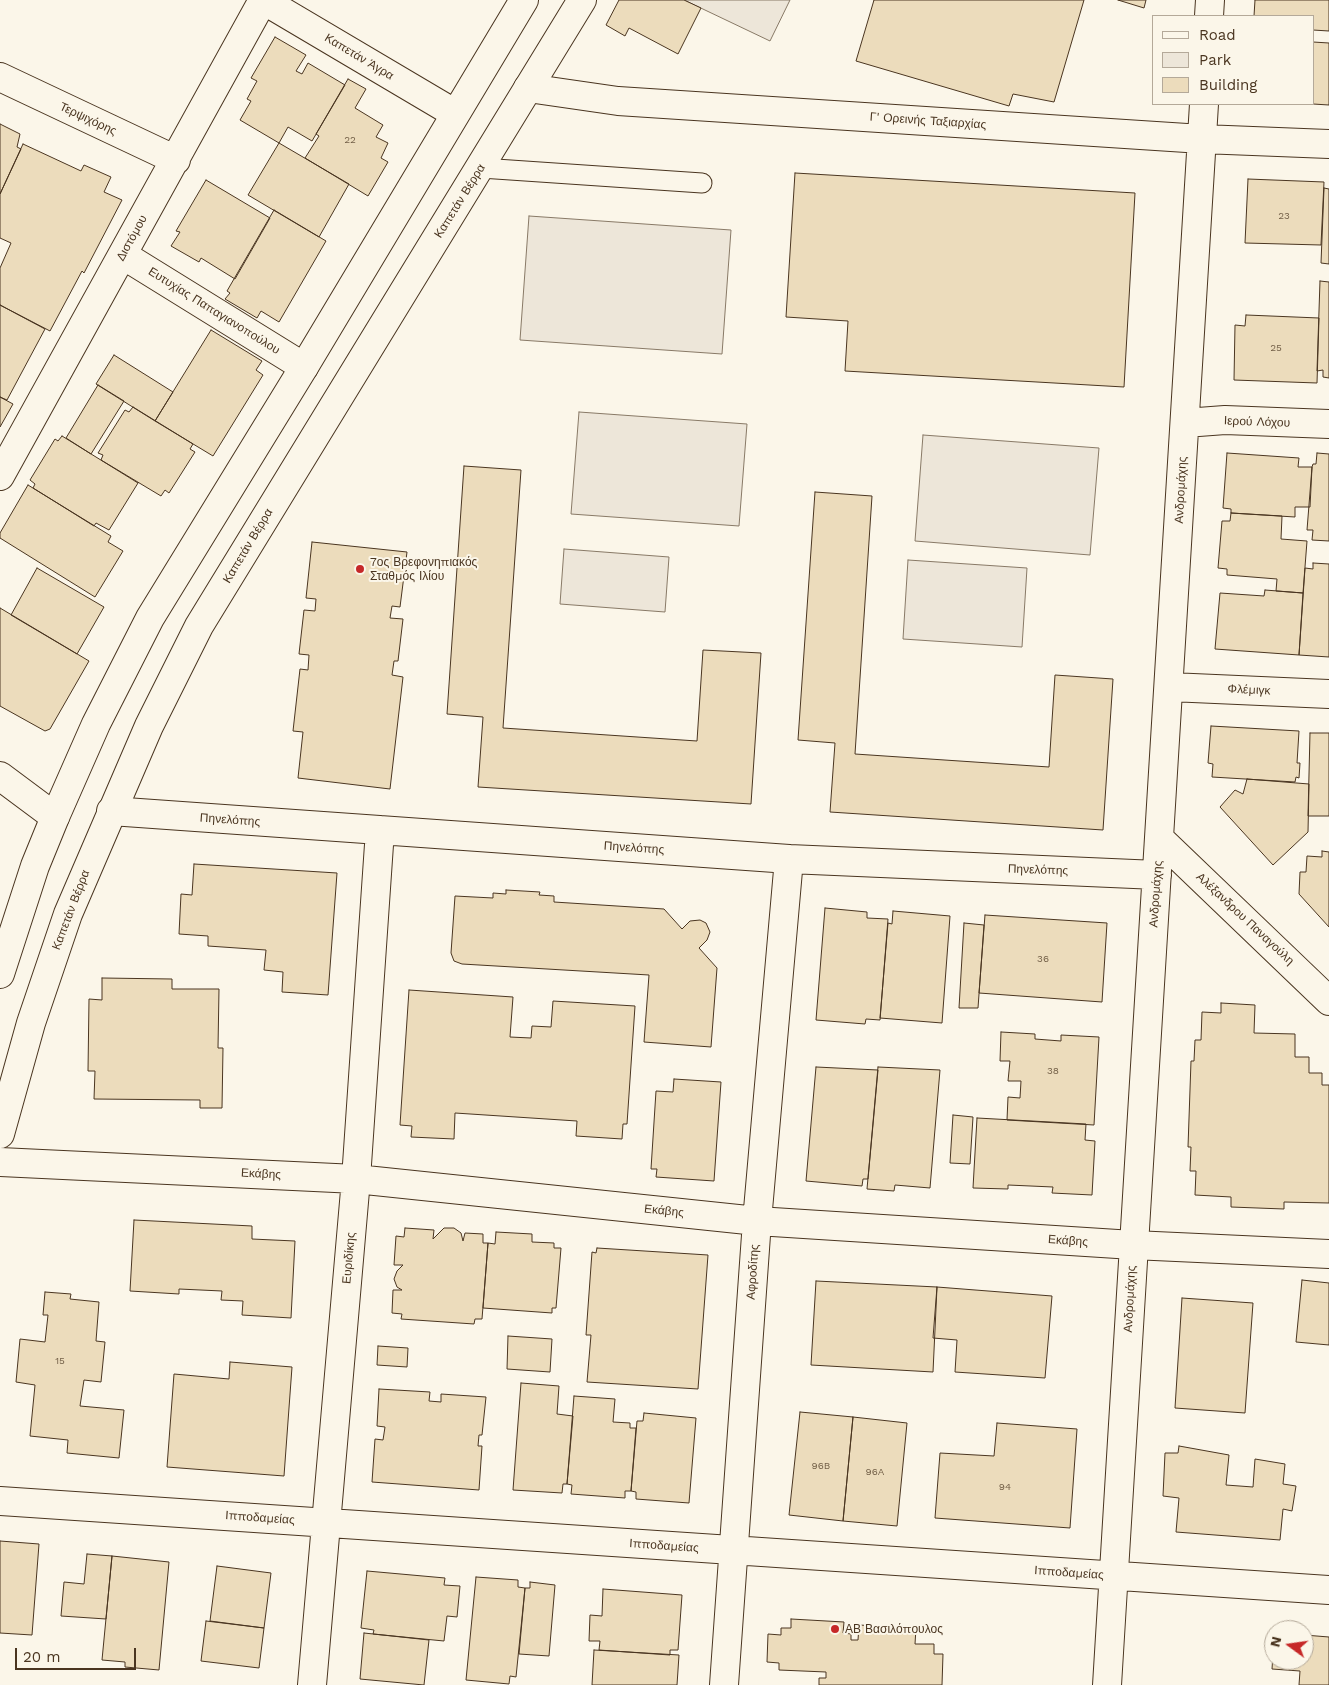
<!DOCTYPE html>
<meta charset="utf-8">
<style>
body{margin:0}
#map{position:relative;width:1329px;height:1685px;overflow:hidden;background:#fbf6e9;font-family:"Work Sans",sans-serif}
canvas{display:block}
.legend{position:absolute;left:1152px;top:15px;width:162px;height:90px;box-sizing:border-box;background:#fbf6e9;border:1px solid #b4a999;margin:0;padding:6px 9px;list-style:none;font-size:15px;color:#4a3520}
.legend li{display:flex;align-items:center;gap:10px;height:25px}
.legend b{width:25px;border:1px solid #b4a999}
.north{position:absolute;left:1264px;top:1620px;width:50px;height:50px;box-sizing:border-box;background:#fbf6e9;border:1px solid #b4a999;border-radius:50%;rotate:284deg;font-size:14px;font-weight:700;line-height:20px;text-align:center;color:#4a3520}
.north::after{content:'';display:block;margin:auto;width:18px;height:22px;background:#c62828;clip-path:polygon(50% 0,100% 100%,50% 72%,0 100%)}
.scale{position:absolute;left:15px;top:1648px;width:121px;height:22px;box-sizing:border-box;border:2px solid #4a3520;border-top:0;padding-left:6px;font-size:15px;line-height:18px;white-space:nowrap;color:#4a3520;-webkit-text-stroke:4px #fbf6e9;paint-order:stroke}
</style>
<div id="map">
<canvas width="1329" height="1685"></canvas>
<ul class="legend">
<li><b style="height:6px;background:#fbf6e9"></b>Road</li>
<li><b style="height:14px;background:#ede6d9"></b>Park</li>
<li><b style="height:14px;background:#ecdcbc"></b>Building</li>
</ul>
<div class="north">N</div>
<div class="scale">20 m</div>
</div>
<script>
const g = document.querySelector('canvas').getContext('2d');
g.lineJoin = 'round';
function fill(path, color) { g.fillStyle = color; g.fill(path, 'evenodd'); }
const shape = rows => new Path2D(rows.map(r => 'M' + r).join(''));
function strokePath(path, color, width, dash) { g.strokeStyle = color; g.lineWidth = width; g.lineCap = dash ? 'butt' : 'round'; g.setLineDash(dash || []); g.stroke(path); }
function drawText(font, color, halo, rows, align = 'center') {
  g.font = font + ' "Work Sans",sans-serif'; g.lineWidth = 4; g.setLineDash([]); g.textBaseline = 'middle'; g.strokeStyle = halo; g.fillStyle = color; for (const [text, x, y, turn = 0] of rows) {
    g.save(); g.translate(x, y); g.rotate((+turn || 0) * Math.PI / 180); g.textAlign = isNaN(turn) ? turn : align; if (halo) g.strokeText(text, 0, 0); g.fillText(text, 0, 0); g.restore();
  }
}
const green = shape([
 [684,0,790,0,770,41,684,0],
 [529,216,731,230,722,354,520,340,529,216],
 [579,412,747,424,739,526,571,514,579,412],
 [923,435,1099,448,1090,555,915,541,923,435],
 [564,549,669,557,665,612,560,604,564,549],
 [908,560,1027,568,1022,647,903,639,908,560]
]);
fill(green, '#ede6d9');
strokePath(green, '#887966', 1);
const building = shape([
 [619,0,684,0,701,8,678,54,629,28,625,36,606,25,619,0],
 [874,0,1084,0,1054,102,1013,94,1009,106,856,61,874,0],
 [1118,0,1146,0,1144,8,1118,0],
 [1255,0,1329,0,1329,31,1313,30,1313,16,1254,16,1255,0],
 [275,37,306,55,296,71,302,74,308,63,345,85,312,141,288,127,279,143,240,120,251,101,247,99,257,81,251,78,275,37],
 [1313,42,1329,43,1329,105,1313,104,1313,42],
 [348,79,366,89,355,108,383,125,376,137,388,143,381,158,388,162,368,196,305,158,319,136,316,134,348,79],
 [0,124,20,134,17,147,21,149,0,194,0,124],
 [279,143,349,184,319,237,248,195,279,143],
 [23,144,81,171,84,165,111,177,104,192,122,200,84,273,82,271,50,331,0,305,0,268,11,243,0,238,0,194,23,144],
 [795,173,1135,193,1124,387,845,371,848,321,786,317,795,173],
 [1248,179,1324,182,1321,245,1245,243,1248,179],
 [206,180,270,218,235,279,201,258,199,262,171,246,180,232,176,231,206,180],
 [1324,188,1329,189,1329,264,1321,263,1324,188],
 [274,210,326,241,279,322,261,311,257,318,225,299,230,293,227,291,274,210],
 [1320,281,1329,282,1329,378,1323,377,1323,370,1317,371,1320,281],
 [0,305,45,329,7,400,0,397,0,305],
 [1246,315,1319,318,1317,383,1234,380,1235,325,1245,326,1246,315],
 [211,330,262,361,256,370,263,375,213,456,155,421,211,330],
 [114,355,173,392,155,421,96,384,114,355],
 [98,385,124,401,91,454,66,438,98,385],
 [0,397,13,404,0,427,0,397],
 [133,407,193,444,190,449,195,452,169,493,165,490,161,496,101,460,103,455,98,453,125,410,129,412,133,407],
 [62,436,138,483,109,530,96,523,94,526,33,488,35,484,30,480,55,439,58,441,62,436],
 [1227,453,1299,458,1298,467,1312,467,1310,507,1295,507,1295,517,1231,513,1231,509,1223,508,1227,453],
 [1317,453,1329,454,1329,541,1312,540,1313,530,1307,530,1312,467,1313,464,1316,464,1317,453],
 [464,466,521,470,503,728,697,741,703,650,761,653,751,804,478,787,483,717,447,714,464,466],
 [28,485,111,536,108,542,123,551,95,597,0,538,0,533,28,485],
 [815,492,872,496,855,754,1049,767,1055,675,1113,679,1103,830,830,812,835,743,798,740,815,492],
 [1231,513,1282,516,1281,539,1307,541,1303,593,1276,591,1277,579,1227,575,1227,569,1218,568,1222,521,1230,521,1231,513],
 [312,542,407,552,400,607,392,606,390,618,403,619,398,661,394,661,392,675,403,677,390,789,298,778,303,732,293,731,300,669,308,670,309,655,299,654,304,610,315,611,316,599,306,598,312,542],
 [1313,563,1329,564,1329,657,1299,655,1305,568,1313,569,1313,563],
 [37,568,104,607,77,654,11,615,37,568],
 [1265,590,1303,593,1299,655,1215,649,1220,593,1264,596,1265,590],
 [0,608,89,661,50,729,45,731,0,706,0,608],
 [1211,726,1299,731,1297,763,1300,763,1299,778,1296,777,1295,782,1212,777,1213,764,1208,763,1211,726],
 [1310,733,1329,733,1329,816,1308,816,1310,733],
 [1247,779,1309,784,1308,832,1273,865,1220,807,1235,790,1243,794,1247,779],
 [1322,851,1329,852,1329,927,1299,894,1300,872,1306,872,1307,856,1322,857,1322,851],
 [194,864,337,873,328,995,282,992,283,972,264,970,266,950,208,946,208,936,179,934,181,894,192,895,194,864],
 [506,890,540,892,539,895,554,896,554,902,664,909,682,929,690,921,700,920,706,923,710,932,707,940,699,948,717,968,711,1047,644,1042,649,975,462,964,454,961,451,953,455,896,493,898,493,893,506,894,506,890],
 [825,908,867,912,867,918,888,919,880,1020,866,1019,865,1024,816,1020,825,908],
 [893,911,950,916,942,1023,880,1018,888,923,892,924,893,911],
 [985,915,1107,923,1102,1002,979,993,985,915],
 [964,923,984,925,978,1008,959,1008,964,923],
 [102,978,172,979,172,989,219,989,218,1048,223,1048,222,1108,200,1108,200,1100,94,1099,95,1071,88,1071,89,999,102,1000,102,978],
 [409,990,513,997,510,1037,531,1038,532,1026,551,1027,553,1001,635,1006,627,1124,623,1124,622,1139,576,1136,577,1121,455,1113,454,1139,411,1137,412,1126,400,1125,409,990],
 [1221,1003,1255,1005,1254,1033,1295,1034,1295,1057,1309,1057,1309,1073,1322,1073,1322,1085,1329,1085,1329,1203,1284,1202,1284,1209,1231,1207,1231,1197,1195,1195,1196,1171,1190,1171,1191,1147,1188,1147,1191,1061,1194,1061,1195,1040,1201,1040,1202,1012,1221,1013,1221,1003],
 [1001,1032,1035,1034,1035,1039,1061,1041,1061,1035,1099,1037,1094,1125,1007,1120,1008,1097,1020,1098,1021,1081,1008,1081,1010,1061,1000,1061,1001,1032],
 [816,1067,878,1070,868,1179,863,1179,862,1186,806,1181,816,1067],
 [878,1067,940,1070,930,1188,895,1185,894,1191,867,1189,878,1067],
 [674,1079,721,1082,714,1181,656,1177,657,1169,651,1169,656,1091,673,1092,674,1079],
 [953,1115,973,1117,970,1164,950,1163,953,1115],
 [977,1118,1086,1124,1085,1140,1095,1141,1092,1195,1052,1193,1053,1187,1008,1185,1008,1189,973,1188,977,1118],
 [134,1220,252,1226,252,1239,295,1241,291,1318,242,1315,243,1301,221,1300,222,1291,179,1289,179,1294,130,1291,134,1220],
 [405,1228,434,1230,433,1239,444,1228,454,1228,461,1233,463,1241,465,1233,483,1234,483,1243,488,1243,482,1319,475,1319,474,1324,401,1319,402,1314,392,1313,393,1290,402,1290,397,1287,394,1279,397,1271,403,1265,394,1265,396,1236,404,1237,405,1228],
 [496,1232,532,1234,532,1242,554,1243,554,1248,561,1248,556,1308,552,1308,552,1313,483,1308,488,1243,495,1244,496,1232],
 [597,1248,708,1255,698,1389,587,1382,591,1335,586,1335,592,1252,596,1253,597,1248],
 [1302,1280,1329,1283,1329,1345,1296,1342,1302,1280],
 [816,1281,937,1287,933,1372,811,1365,816,1281],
 [937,1287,1052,1296,1045,1378,955,1372,957,1340,933,1338,937,1287],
 [45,1292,71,1294,70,1299,99,1302,96,1341,105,1342,101,1382,84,1380,80,1406,124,1410,119,1458,67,1453,68,1440,30,1436,35,1385,16,1382,20,1339,45,1342,48,1315,43,1315,45,1292],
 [1182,1298,1253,1303,1245,1413,1175,1408,1182,1298],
 [508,1336,552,1339,550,1372,507,1369,508,1336],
 [378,1346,408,1348,407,1367,377,1365,378,1346],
 [230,1362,292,1367,284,1476,167,1467,174,1374,229,1379,230,1362],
 [521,1383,559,1386,557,1414,573,1416,567,1484,563,1484,562,1493,513,1490,521,1383],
 [379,1389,430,1392,429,1401,441,1402,441,1394,486,1397,482,1435,479,1435,478,1446,482,1446,479,1490,372,1482,375,1439,383,1440,385,1427,377,1426,379,1389],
 [574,1396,615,1399,613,1422,630,1423,630,1428,636,1428,631,1491,625,1491,625,1498,571,1494,572,1485,567,1484,574,1396],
 [800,1412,853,1417,843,1521,789,1515,800,1412],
 [644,1413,696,1418,689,1503,636,1499,636,1492,631,1491,637,1421,643,1421,644,1413],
 [853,1417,907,1423,897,1526,843,1521,853,1417],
 [997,1423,1077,1429,1070,1528,935,1518,940,1453,994,1456,997,1423],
 [1179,1446,1229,1455,1226,1485,1253,1487,1255,1459,1285,1464,1283,1484,1296,1486,1292,1511,1283,1509,1280,1540,1176,1532,1179,1498,1163,1496,1165,1453,1178,1453,1179,1446],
 [0,1541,39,1544,32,1635,0,1633,0,1541],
 [87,1554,112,1556,106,1619,61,1616,64,1582,84,1584,87,1554],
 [112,1556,169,1562,159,1670,125,1667,125,1662,102,1660,112,1556],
 [217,1566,271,1573,264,1628,210,1621,217,1566],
 [367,1571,445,1578,444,1585,460,1586,457,1617,447,1616,444,1641,373,1634,374,1630,361,1628,367,1571],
 [476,1577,518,1580,518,1587,525,1588,516,1677,510,1676,509,1684,466,1680,476,1577],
 [530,1582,555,1585,549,1656,519,1654,525,1588,530,1588,530,1582],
 [603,1589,682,1595,678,1650,670,1650,670,1655,599,1650,600,1641,589,1641,590,1615,602,1616,603,1589],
 [791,1619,844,1622,843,1633,851,1634,851,1640,858,1640,859,1625,916,1628,915,1644,934,1644,934,1654,943,1654,942,1685,819,1685,819,1678,826,1678,826,1672,779,1670,779,1663,767,1662,768,1634,781,1635,781,1628,791,1628,791,1619],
 [206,1621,264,1628,259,1668,201,1661,206,1621],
 [364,1633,429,1640,424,1685,360,1679,364,1633],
 [1304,1635,1329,1637,1329,1685,1299,1685,1300,1671,1272,1669,1274,1639,1274,1660,1304,1660,1304,1635],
 [594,1650,679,1655,677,1685,592,1685,594,1650]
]);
fill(building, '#ecdcbc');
strokePath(building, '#4a3520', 1);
const lane = shape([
 [481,168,702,183]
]);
const street = shape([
 [263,0,454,113],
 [1209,16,1210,0],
 [0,77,176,160],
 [528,88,618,101,1202,139,1329,144],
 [123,255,304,367],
 [1185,423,1225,420,1329,424],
 [0,476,263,0],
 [1170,687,1329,694],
 [0,776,55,817],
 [111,811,789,859,1157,875],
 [1159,838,1329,1001],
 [0,1162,356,1179,757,1221,1133,1245,1329,1254],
 [0,1501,1329,1590],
 [312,1685,356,1179,380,830],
 [724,1685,757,1221,789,859],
 [1107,1685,1204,104]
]);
const secondary = shape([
 [0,974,35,866,55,817,96,724,150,618,304,367,524,0],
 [0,1134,31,1023,68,914,149,726,199,626,582,0]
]);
strokePath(lane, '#4a3520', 21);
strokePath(street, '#4a3520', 30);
strokePath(secondary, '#4a3520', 30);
strokePath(lane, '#fbf6e9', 19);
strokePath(street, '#fbf6e9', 28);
strokePath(secondary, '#fbf6e9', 28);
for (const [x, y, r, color] of [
 [360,569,5,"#c62828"],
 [835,1629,5,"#c62828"]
]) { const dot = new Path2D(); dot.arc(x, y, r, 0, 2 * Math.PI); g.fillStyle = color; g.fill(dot); strokePath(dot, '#fbf6e9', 2); }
drawText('10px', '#725f47', null, [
 ["22",350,140],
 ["23",1284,216],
 ["25",1276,348],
 ["36",1043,959],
 ["38",1053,1071],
 ["15",60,1361],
 ["96B",821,1466],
 ["96A",875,1472],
 ["94",1005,1487]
]);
drawText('12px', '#4a3520', '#fbf6e9', [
 ["Καπετάν Άγρα",359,57,31],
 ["Τερψιχόρης",88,119,25],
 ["Γ' Ορεινής Ταξιαρχίας",928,121,4],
 ["Καπετάν Βέρρα",460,201,-58],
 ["Διστόμου",132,238,-61],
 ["Ευτυχίας Παπαγιανοπούλου",214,311,32],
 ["Ιερού Λόχου",1257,422,2],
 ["Ανδρομάχης",1181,490,-87],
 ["Καπετάν Βέρρα",248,546,-59],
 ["Φλέμιγκ",1249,690,3],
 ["Πηνελόπης",230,820,4],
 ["Πηνελόπης",634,848,4],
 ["Πηνελόπης",1038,870,2],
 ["Ανδρομάχης",1156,894,-86],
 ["Καπετάν Βέρρα",71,910,-69],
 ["Αλέξανδρου Παναγούλη",1245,919,43],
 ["Εκάβης",261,1174,3],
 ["Εκάβης",664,1211,6],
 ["Εκάβης",1068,1241,4],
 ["Ευριδίκης",349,1258,-85],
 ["Αφροδίτης",753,1272,-86],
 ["Ανδρομάχης",1130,1299,-87],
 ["Ιπποδαμείας",260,1518,4],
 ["Ιπποδαμείας",664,1546,4],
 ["Ιπποδαμείας",1069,1573,4]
]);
drawText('12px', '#4a3520', '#fbf6e9', [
 ["7ος Βρεφονηπιακός",370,562],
 ["Σταθμός Ιλίου",370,576],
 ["ΑΒ Βασιλόπουλος",845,1629]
], 'left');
</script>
